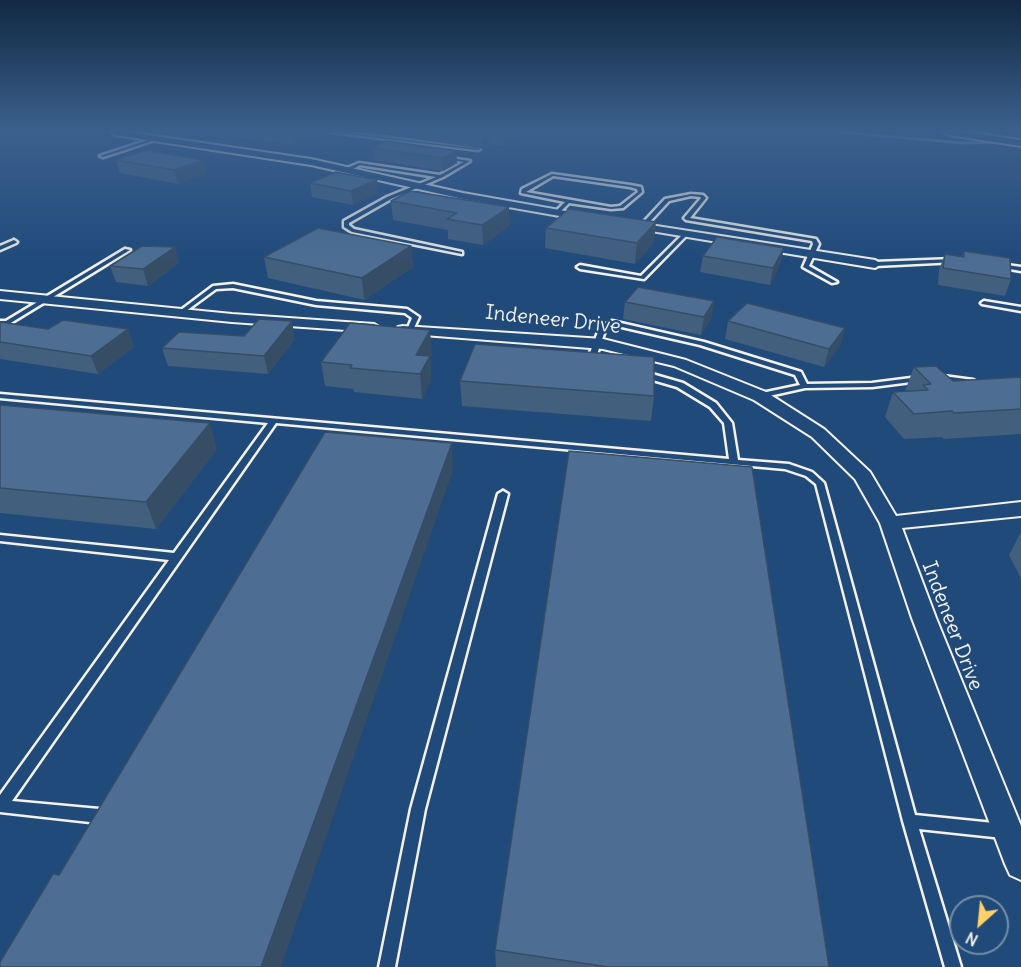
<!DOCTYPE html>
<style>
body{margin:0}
#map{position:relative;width:1021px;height:967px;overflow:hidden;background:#1f4a7a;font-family:Delius,sans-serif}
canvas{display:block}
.north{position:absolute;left:949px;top:895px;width:60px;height:60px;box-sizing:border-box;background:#1f4a7a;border:2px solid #748da6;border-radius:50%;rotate:207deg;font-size:16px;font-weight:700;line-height:24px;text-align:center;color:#f4f1e8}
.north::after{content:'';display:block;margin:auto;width:21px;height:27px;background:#ffd166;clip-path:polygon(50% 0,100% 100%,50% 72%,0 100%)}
</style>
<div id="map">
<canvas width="1021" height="967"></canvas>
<div class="north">N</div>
</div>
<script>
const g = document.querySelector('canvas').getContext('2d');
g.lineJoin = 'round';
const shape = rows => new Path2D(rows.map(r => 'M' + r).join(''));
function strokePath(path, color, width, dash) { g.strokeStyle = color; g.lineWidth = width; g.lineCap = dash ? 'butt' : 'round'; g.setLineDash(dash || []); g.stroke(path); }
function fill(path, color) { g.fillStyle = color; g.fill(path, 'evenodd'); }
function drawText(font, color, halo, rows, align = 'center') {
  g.font = font + ' Delius,sans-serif'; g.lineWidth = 4.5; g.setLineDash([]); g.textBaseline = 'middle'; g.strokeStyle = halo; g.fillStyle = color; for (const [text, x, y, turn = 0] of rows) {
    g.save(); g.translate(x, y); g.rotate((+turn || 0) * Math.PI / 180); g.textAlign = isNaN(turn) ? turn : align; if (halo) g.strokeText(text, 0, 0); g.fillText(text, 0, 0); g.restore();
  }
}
strokePath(shape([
 [840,132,962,143,1003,142]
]), '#9cacbb', 3);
const service = shape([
 [331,132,339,132,480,149,478,150,331,132],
 [158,137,161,138,103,157,100,156,158,137],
 [443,157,470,161,443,177,391,199,349,223,349,225,354,229,462,252,462,254,352,232,344,227,344,221,387,197,436,177,360,165,349,171,345,171,345,169,359,163,440,175,464,162,445,159,443,157],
 [552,174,630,185,641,187,642,192,623,208,611,209,569,203,557,215,554,213,565,202,521,193,522,189,552,174],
 [553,176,630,187,637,189,638,192,620,206,611,207,526,192,553,176],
 [691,194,703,195,706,198,690,218,816,239,819,244,809,266,837,282,832,283,803,267,813,244,812,241,686,220,684,218,701,198,700,197,691,196,669,201,644,228,639,227,665,199,691,194],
 [685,232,688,234,687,235,644,279,580,269,577,267,580,265,641,276,685,232],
 [14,240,17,242,16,243,0,250,0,246,14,240],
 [125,249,130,250,9,324,0,325,0,321,6,321,125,249],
 [954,259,957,261,956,262,875,266,872,264,875,262,954,259],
 [1000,264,1021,267,1021,271,998,267,998,265,1000,264],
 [233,284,316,301,407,309,419,317,413,330,410,332,407,330,412,318,405,313,316,305,233,288,216,289,182,314,177,313,213,286,233,284],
 [984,301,1021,307,1021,311,982,304,981,303,984,301],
 [612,321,704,342,801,372,807,384,872,383,919,377,923,379,919,381,872,387,805,388,760,398,757,398,756,396,757,394,800,385,795,375,700,345,613,325,606,328,594,363,593,365,587,365,586,363,600,327,612,321],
 [639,372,645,372,683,383,716,403,732,423,738,460,789,464,812,472,824,483,915,815,1003,824,1008,826,1010,831,1008,836,1003,838,919,829,961,967,945,967,903,821,816,484,806,476,785,469,276,423,12,801,99,809,104,811,106,816,104,821,99,823,0,812,0,795,169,560,0,541,0,535,174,553,268,423,0,398,0,394,729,459,724,423,710,407,677,387,639,376,639,372],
 [936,375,973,380,977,382,973,384,939,379,936,379,936,375],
 [503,491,508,494,425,809,395,967,379,967,411,809,498,494,503,491]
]);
const minor = shape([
 [111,132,128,132,311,159,463,193,588,215,594,218,588,221,463,199,311,165,115,135,111,132],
 [631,222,875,260,881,264,875,268,627,227,627,223,631,222],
 [0,291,232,314,374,324,381,328,374,332,232,322,0,299,0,291],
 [403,326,603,339,686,360,766,392,824,429,870,472,896,516,1021,502,1021,516,902,528,936,618,1021,826,1021,880,1010,875,1005,864,912,618,880,523,855,479,812,437,754,400,674,366,603,349,398,333,396,330,398,327,403,326]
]);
const tertiary = shape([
 [944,132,966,132,1021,140,1021,146,949,135,944,132]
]);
strokePath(service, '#f4f1e8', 5);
strokePath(minor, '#f4f1e8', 4);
strokePath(tertiary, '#f4f1e8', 4);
fill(service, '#1f4a7a');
fill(minor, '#1f4a7a');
fill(tertiary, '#1f4a7a');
fill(shape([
 [198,132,330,132,295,145],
 [415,132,529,132,505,146,491,144,482,149,415,139],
 [372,148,456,151,457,163,443,171,373,160],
 [116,160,203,160,206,173,178,184,120,173],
 [377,180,378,193,353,205,312,197,310,183],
 [410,191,509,226,483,245,448,239,448,230,393,220,391,201],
 [546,228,654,242,635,264,545,248],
 [411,246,413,267,364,300,268,278,264,257],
 [784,248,780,264,770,285,700,272,703,256],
 [964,251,1011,279,1005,296,938,285,939,270,945,254,962,257],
 [179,263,148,286,116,282,110,266],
 [714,301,711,318,701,335,623,319,625,302],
 [728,321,845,328,840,346,824,367,725,339],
 [0,322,48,329,128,329,134,347,98,374,0,359],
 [244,336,295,339,268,374,168,366,162,348],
 [432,354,430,358,431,380,422,399,354,392,353,389,325,386,321,362],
 [914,367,953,381,1021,377,1021,434,944,439,942,437,904,439,885,417,893,392,905,391],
 [460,381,654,396,651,421,462,406],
 [0,405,217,449,156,529,0,513],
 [1021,532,1021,579,1009,555],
 [495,950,829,967,496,967]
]), '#425f7e');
fill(shape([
 [293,132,330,132,295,145],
 [485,132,491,132,491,144,482,149,482,133],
 [505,132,529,132,505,146],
 [456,151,457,163,443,171,443,158],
 [203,160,206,173,178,184,174,170],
 [377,180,378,193,353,205,351,191],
 [509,207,509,226,483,245,482,225],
 [656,222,654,242,635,264,637,243],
 [411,246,413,267,364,300,362,278],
 [175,247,179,263,148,286,143,269],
 [784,248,780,264,770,285,773,268],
 [714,301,711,318,701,335,704,317],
 [292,321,295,339,268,374,264,356],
 [845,328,840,346,824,367,829,349],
 [128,329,134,347,98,374,91,356],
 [430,330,432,354,430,358,431,380,422,399,420,374,416,355],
 [210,423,217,449,156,529,146,502],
 [452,443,453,470,281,967,261,967]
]), '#364d66');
const building = shape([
 [470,132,485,132,482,133,470,132],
 [386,141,456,151,443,158,372,148,386,141],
 [146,150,203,160,174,170,116,160,146,150],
 [336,172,377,180,351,191,310,183,336,172],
 [410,191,509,207,482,225,447,219,457,213,391,201,410,191],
 [569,209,656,222,637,243,546,228,569,209],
 [318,228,411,246,362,278,264,257,318,228],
 [717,237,784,248,773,268,703,256,717,237],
 [142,246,175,247,143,269,110,266,142,246],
 [964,251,1010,258,1011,279,943,268,945,254,964,257,964,251],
 [638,287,714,301,704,317,625,302,638,287],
 [747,303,845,328,829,349,728,321,747,303],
 [259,319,292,321,264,356,162,348,179,332,244,336,259,319],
 [63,320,128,329,91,356,0,342,0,322,48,329,63,320],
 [350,323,430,330,416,355,430,356,420,374,350,368,352,365,321,362,350,323],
 [475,344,654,357,654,396,460,381,475,344],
 [936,366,953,381,1021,377,1021,409,954,413,952,411,914,414,893,392,928,390,923,385,931,384,914,367,936,366],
 [0,405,210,423,146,502,0,488,0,405],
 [325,432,452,443,261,967,0,967,0,962,53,874,59,875,325,432],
 [569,451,752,467,829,967,608,967,495,950,569,451]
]);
fill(building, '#4d6e92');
strokePath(building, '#364d66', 1.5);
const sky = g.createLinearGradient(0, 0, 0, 267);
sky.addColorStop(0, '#112943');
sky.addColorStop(0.49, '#3c608d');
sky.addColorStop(1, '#3c608d00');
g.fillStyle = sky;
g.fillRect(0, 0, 1021, 267);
drawText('20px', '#f4f1e8', '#1f4a7a', [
 ["Indeneer Drive",553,320,6],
 ["Indeneer Drive",952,626,69]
]);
</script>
